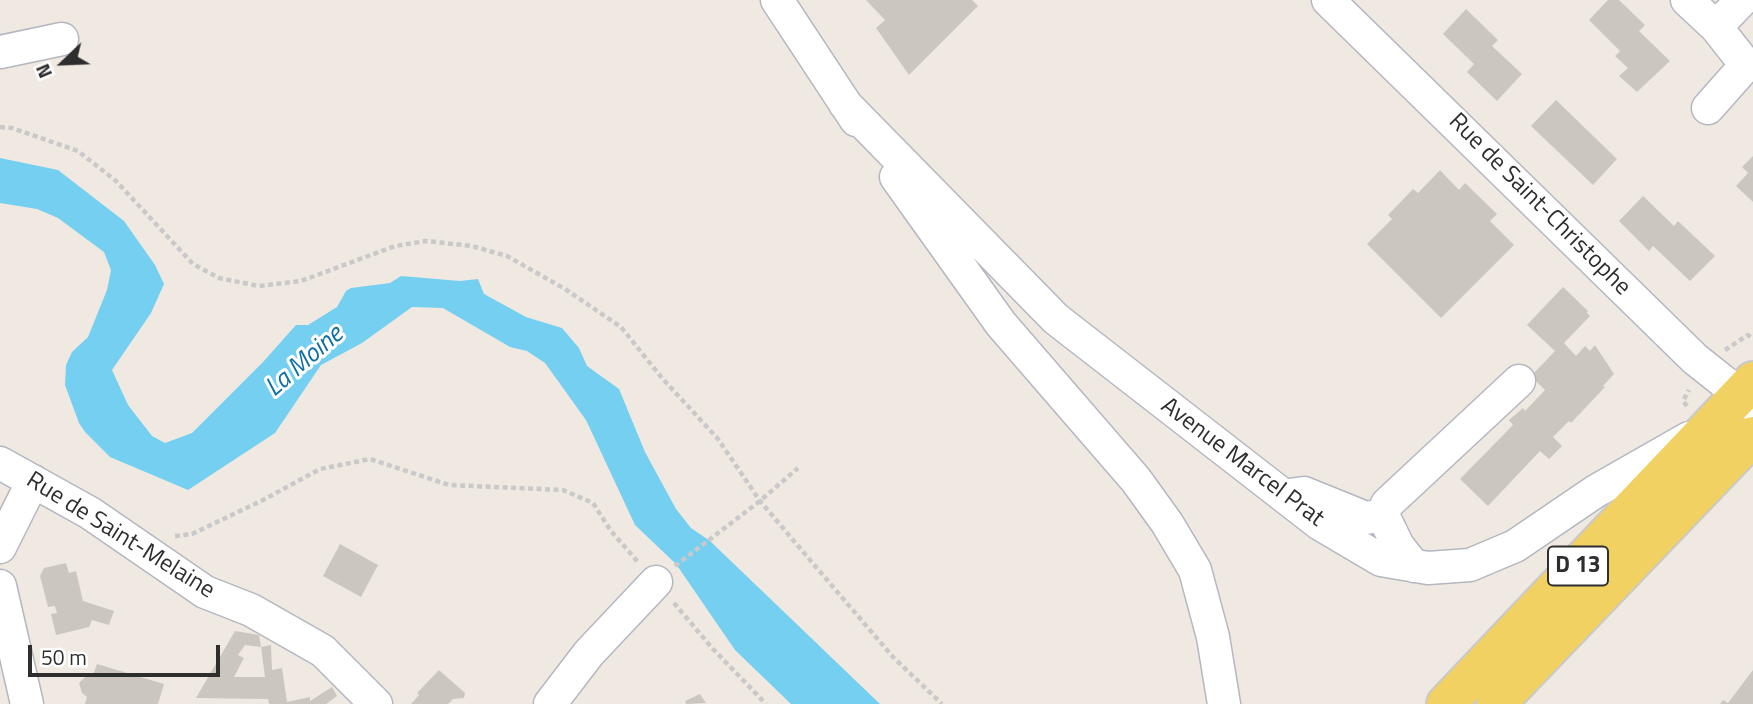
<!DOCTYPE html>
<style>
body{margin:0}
#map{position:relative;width:1753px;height:704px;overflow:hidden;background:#efe9e1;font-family:"Titillium Web",sans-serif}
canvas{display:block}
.north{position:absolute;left:28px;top:28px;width:70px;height:70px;-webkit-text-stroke:5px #fff;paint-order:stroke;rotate:247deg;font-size:19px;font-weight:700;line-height:28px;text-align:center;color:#2e2e2e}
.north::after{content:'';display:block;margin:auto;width:24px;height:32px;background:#2e2e2e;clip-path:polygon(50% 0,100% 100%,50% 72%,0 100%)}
.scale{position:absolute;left:28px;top:645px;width:192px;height:32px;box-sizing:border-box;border:4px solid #2e2e2e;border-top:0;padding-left:9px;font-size:21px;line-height:24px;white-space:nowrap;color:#2e2e2e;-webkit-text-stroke:5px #fff;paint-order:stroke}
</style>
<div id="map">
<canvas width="1753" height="704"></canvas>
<div class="north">N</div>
<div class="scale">50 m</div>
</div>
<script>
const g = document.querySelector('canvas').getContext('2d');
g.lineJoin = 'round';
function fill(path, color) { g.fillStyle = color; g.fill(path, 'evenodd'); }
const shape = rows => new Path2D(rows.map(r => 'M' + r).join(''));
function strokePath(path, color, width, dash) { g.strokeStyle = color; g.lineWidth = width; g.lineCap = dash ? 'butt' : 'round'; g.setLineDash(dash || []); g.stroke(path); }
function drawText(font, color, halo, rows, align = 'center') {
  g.font = font + ' "Titillium Web",sans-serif'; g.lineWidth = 6; g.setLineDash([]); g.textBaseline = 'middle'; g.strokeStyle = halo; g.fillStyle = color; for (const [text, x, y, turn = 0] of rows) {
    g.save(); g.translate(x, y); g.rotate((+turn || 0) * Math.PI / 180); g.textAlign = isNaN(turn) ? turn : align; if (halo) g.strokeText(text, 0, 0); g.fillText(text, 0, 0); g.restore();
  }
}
fill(shape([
 [0,158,58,170,124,221,155,265,164,284,151,313,112,370,128,405,152,436,165,443,192,433,263,362,296,325,308,325,337,307,346,291,351,288,390,283,401,276,460,281,478,279,484,294,526,317,562,328,579,348,587,366,619,389,645,452,676,509,691,528,710,541,880,704,791,704,735,650,676,564,635,525,586,420,545,363,527,351,510,347,443,308,412,307,362,343,321,365,275,433,188,490,110,457,85,432,79,423,65,385,66,365,72,352,88,337,107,290,111,270,104,252,58,218,37,209,0,203]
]), '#75cff0');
fill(shape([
 [866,0,972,0,978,6,909,75,876,28,885,20],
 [1608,0,1619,0,1645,25,1639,31,1670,61,1637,92,1619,76,1628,68,1615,56,1620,51,1589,20],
 [1466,9,1498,40,1492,46,1522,74,1497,101,1467,72,1474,64,1443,34],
 [1556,100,1617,159,1593,185,1531,126],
 [1753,156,1753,202,1736,186,1748,173,1742,167],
 [1440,170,1459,190,1465,183,1497,214,1490,221,1514,245,1441,318,1367,244,1392,219,1388,215,1413,189,1418,193],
 [1643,196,1674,226,1678,221,1715,256,1690,281,1653,246,1649,251,1619,221],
 [1563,287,1588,311,1587,313,1590,316,1564,343,1576,356,1585,346,1590,351,1595,345,1614,374,1603,386,1605,387,1571,423,1569,421,1553,437,1562,446,1549,459,1540,451,1488,506,1460,479,1513,425,1509,420,1523,408,1525,411,1545,390,1531,376,1555,351,1527,325],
 [340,544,378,565,361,597,323,576],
 [66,563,69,573,76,571,83,601,114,611,109,625,92,620,89,627,56,635,51,614,57,613,55,606,48,607,40,576,44,568],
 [235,631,259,635,261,647,271,645,272,670,282,668,287,702,310,697,310,701,332,687,337,696,326,704,269,704,268,699,196,698],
 [245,645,261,647,265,677,234,677,244,658,238,655],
 [97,664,164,684,158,704,85,704,87,697,82,693,79,683,88,674,93,675],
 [439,670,465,693,464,698,453,699,448,704,411,704,419,695,417,693],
 [1753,670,1753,704,1720,704,1723,700,1728,703],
 [700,694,706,703,686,704,685,701]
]), '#cbc7bf');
const minor = shape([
 [777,0,856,120],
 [1328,0,1695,359,1753,405],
 [1687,0,1716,27,1746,65,1708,108],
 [1716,27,1742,0],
 [0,52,62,39],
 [845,104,1056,319,1320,524,1381,560,1428,568,1470,565,1515,546,1596,491,1689,438],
 [896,177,1001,324,1136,480,1167,523,1195,570,1213,637,1224,704],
 [0,463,90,513,205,592,251,610,323,651,376,704],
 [1289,495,1304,493,1366,518,1383,515,1398,546,1414,566],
 [1383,515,1387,504,1519,381],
 [0,547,33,481],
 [0,586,27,704],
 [550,704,589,653,656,582]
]);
const major = shape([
 [1446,704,1753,381],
 [1496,704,1753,436]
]);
strokePath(minor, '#b4b7c1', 35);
strokePath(major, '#c9c9c9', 42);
strokePath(shape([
 [0,127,12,128,78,151,116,181,193,264,219,278,259,286,301,281,395,246,426,241,472,246,507,256,565,289,621,327,662,378,718,439,760,501,816,567,893,657,942,704],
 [1725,350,1748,335,1753,339],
 [1687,406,1683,401,1689,390],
 [175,536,192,534,263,500,320,469,370,459,449,485,563,490,593,503,611,531,638,562],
 [675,566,760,501,798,468],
 [674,603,713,649,766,704]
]), '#c9c9c9', 4.5, [5, 3.5]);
strokePath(minor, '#fff', 32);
strokePath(major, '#f2d163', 38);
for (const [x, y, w] of [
 [1578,566,60]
]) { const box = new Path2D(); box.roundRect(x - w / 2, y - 19.5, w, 39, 5); g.fillStyle = '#fff'; g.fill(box); strokePath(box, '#2e2e2e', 2); }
drawText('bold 23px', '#2e2e2e', null, [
 ["D 13",1578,566]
]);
drawText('24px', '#2e2e2e', '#fff', [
 ["Rue de Saint-Christophe",1539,205,45],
 ["Avenue Marcel Prat",1242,463,37],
 ["Rue de Saint-Melaine",120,536,32]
]);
drawText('italic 26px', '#0d6fa3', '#fff', [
 ["La Moine",305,362,-41]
]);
</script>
